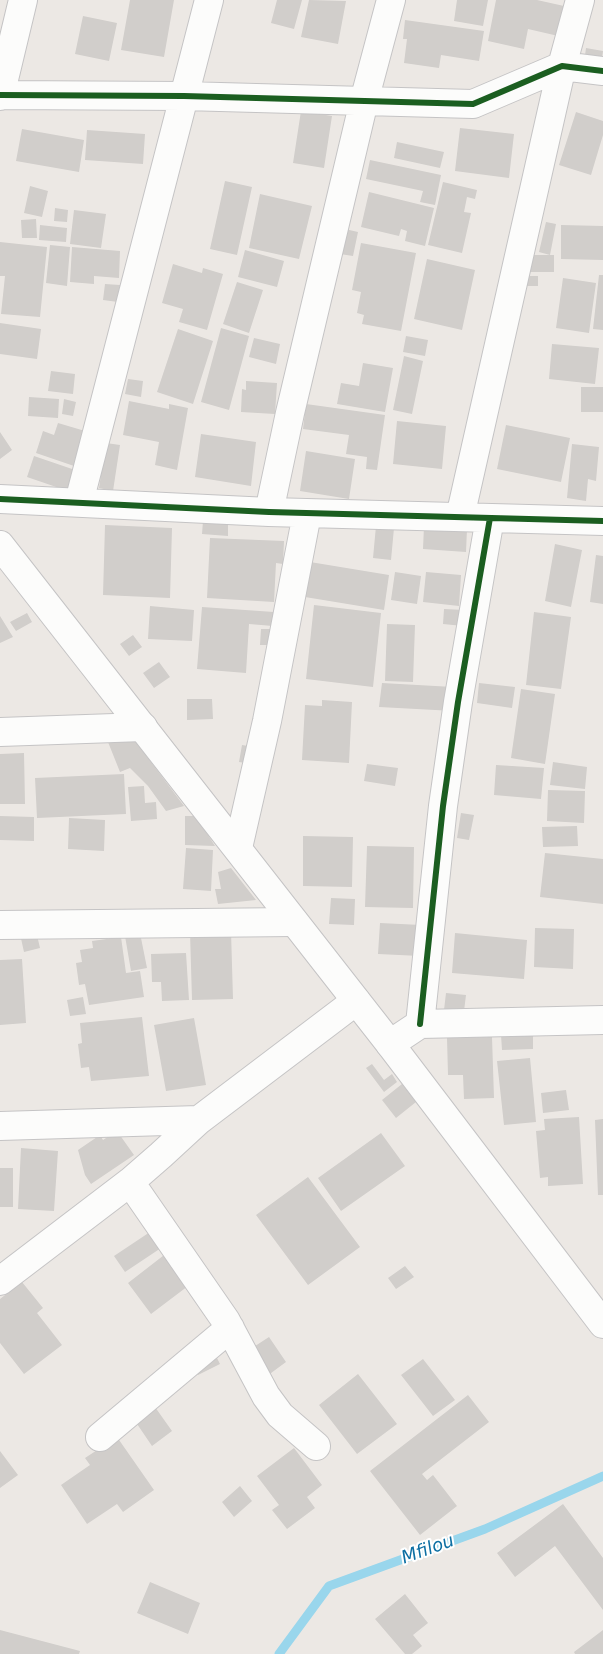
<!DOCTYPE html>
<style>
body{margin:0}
canvas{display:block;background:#ece8e4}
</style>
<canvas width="603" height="1654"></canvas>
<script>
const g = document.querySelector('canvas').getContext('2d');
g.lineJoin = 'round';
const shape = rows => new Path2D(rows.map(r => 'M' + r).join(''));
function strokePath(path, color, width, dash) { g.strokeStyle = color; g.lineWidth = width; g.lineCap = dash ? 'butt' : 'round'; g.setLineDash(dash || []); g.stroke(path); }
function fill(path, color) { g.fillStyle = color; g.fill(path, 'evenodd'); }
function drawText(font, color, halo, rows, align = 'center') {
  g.font = font + ' "DejaVu Sans",sans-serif'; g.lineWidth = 4; g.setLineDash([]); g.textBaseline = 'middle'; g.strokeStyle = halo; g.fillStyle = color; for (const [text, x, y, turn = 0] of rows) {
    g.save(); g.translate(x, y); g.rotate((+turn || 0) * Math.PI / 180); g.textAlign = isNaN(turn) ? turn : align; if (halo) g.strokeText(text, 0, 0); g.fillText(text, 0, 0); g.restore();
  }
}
strokePath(shape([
 [279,1654,329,1586,485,1529,603,1476]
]), '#99d6ec', 9);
fill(shape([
 [130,0,174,0,164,57,121,50],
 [277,0,302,0,294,29,271,23],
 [309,0,346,1,338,44,301,37],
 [457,0,488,0,483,26,454,21],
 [496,0,537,0,573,8,567,38,528,29,524,49,488,41],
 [83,16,117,23,109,61,75,54],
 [405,20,484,31,479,61,441,55,439,68,404,63,407,39,403,39],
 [586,48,603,51,602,58,584,63],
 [301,111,332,116,324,168,293,163],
 [576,112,603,121,603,135,591,175,559,165],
 [460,128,514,134,509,178,455,171],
 [22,129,84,140,79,172,16,161],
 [87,130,145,134,143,164,85,160],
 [397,142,444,152,440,168,394,158],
 [370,160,441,175,435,205,420,202,423,191,366,179],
 [225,181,252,187,237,255,210,249],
 [443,182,477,190,475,199,467,197,464,212,471,213,462,253,428,245],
 [30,186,48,191,42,217,24,213],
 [369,192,434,208,425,246,405,241,407,231,401,229,399,236,361,227],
 [260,194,312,206,299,259,249,248],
 [55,208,68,210,67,222,54,221],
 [74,210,106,214,101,248,70,244],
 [36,219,37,238,22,238,21,220],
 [546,222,556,224,550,255,539,252],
 [40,225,67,228,66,242,39,240],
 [561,225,603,226,603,260,561,259],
 [345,229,358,232,353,256,340,254],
 [0,242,47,247,40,317,1,314,5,276,0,276],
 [361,243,416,253,401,331,362,324,364,315,357,313,361,292,352,290],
 [50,245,70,247,67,286,46,283],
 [72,247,120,251,119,278,94,276,94,284,70,282],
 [245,250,284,261,277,287,238,277],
 [526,255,554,255,554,272,526,272],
 [427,259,475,270,462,330,414,319],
 [173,264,202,273,203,268,223,274,207,330,179,322,183,309,162,303],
 [599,275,603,275,603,330,593,329],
 [522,276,538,276,538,286,522,286],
 [563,278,596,283,589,333,556,328],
 [237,282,263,290,249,333,223,324],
 [105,284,120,285,118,302,103,300],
 [0,323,41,329,37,359,0,354],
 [221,328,249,336,229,410,201,402],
 [178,329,213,341,193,404,157,392],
 [406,336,428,340,425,356,403,352],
 [254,338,280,344,276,364,249,357],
 [552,344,599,348,595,384,549,379],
 [404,356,423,361,412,414,393,410],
 [363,363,393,368,385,412,337,404,341,383,359,386],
 [51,371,75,374,73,394,48,391],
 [128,379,143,381,141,397,125,394],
 [246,381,277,383,275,414,241,412,242,389,246,390],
 [581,387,603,387,603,412,581,412],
 [29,397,59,399,58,418,28,416],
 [64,399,76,402,73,416,62,414],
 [129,401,169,409,169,404,188,408,177,470,155,465,159,442,123,435],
 [306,404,385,415,377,470,366,469,367,457,346,454,349,435,303,429],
 [397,421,446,426,442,469,393,464],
 [58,423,85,431,74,466,36,453,43,431,54,435],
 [506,425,570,438,561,482,497,469],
 [0,432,12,450,0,459],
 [201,434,256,442,251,486,195,477],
 [106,443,120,445,113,491,99,488],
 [572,444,599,447,596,481,588,479,586,501,567,498],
 [306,451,355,459,349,499,300,491],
 [34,456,75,470,68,491,27,477],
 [203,521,228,523,228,536,202,534],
 [105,525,172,528,170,598,103,595],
 [376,526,394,528,391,560,373,558],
 [424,526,467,529,466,552,423,549],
 [210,538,284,541,283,564,276,563,274,602,207,598],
 [555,544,582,550,571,607,545,601],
 [596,555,603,556,603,604,590,602],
 [310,562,389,575,384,610,305,597],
 [395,572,421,576,417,604,391,600],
 [426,572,461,575,459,606,423,602],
 [314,605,381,613,373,687,306,679],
 [150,606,194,610,192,641,148,639],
 [202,607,274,612,273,626,249,624,246,673,197,669],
 [444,609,464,610,463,626,443,624],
 [534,612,571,617,561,689,526,685],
 [27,613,32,622,16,631,10,622],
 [0,616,13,637,0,643],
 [387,624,415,625,413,682,385,681],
 [261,629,274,629,274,645,260,645],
 [133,635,142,647,129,656,120,644],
 [159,662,170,677,154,688,143,673],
 [382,683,453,687,454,711,379,707],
 [479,683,515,687,512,708,477,703],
 [521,689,555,694,545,764,511,758],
 [187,699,212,699,213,719,187,720],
 [322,700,352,702,349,763,302,760,305,705,322,706],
 [106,737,133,738,184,806,166,811,148,786,130,768,120,772],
 [242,745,254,747,252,764,239,762],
 [24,753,25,804,0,804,0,754],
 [553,762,587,767,585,789,550,785],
 [367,764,398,768,395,786,364,781],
 [496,765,544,768,541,799,494,795],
 [124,774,126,814,37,818,35,778],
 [144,786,145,803,156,802,157,819,131,821,128,787],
 [548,790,585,791,584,823,547,821],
 [461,813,474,815,469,840,457,838],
 [0,816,34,817,34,841,0,840],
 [185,816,196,816,215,846,185,845],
 [69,818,105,820,104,851,68,849],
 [577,826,578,846,543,847,542,827],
 [303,836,353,837,352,887,303,886],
 [367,846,414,847,413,908,365,907],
 [186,848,213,850,211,891,183,889],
 [545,853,603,859,603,904,540,897],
 [231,868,256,900,218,904,215,889,221,889,218,872],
 [331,898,355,899,354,925,329,924],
 [380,923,421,925,420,956,378,954],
 [535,928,574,929,573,969,534,967],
 [36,931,40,948,24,952,20,934],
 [231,931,233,999,192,1000,190,932],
 [140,933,147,968,131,971,125,936],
 [455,933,527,940,524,979,452,973],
 [121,937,126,973,140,971,144,997,89,1005,85,984,79,985,76,963,82,962,80,950,93,948,92,941],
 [186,953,189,1000,162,1001,161,982,152,982,151,954],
 [22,959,26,1023,0,1025,0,960],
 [446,993,466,995,464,1011,444,1010],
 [83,997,86,1014,70,1016,67,1000],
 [142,1017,149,1076,91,1081,89,1067,81,1068,78,1044,82,1043,80,1023],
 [194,1018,206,1085,166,1091,154,1025],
 [533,1033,533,1049,502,1050,501,1035],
 [492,1037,494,1098,464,1099,463,1075,448,1075,447,1038],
 [530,1058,536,1122,504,1125,497,1061],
 [372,1064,384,1080,392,1074,397,1082,384,1092,366,1068],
 [402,1084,416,1102,396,1118,382,1100],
 [566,1090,569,1110,543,1113,541,1093],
 [579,1117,583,1184,548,1186,548,1177,540,1178,536,1131,545,1130,544,1119],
 [603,1119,603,1195,598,1195,595,1120],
 [117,1131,134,1155,91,1184,85,1175,78,1150,100,1135,103,1140],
 [381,1133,405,1166,341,1211,318,1178],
 [21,1148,58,1151,54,1211,18,1209],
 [0,1168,13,1168,13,1207,0,1207],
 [308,1177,360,1247,308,1285,256,1215],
 [153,1230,164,1246,125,1272,114,1256],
 [168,1252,192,1283,151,1314,128,1283],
 [405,1266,414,1277,396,1289,388,1278],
 [22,1282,43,1308,37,1313,62,1345,24,1374,0,1343,0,1299],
 [269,1337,286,1362,267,1376,249,1350],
 [214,1352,220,1364,198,1375,192,1363],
 [423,1359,455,1400,433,1416,401,1375],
 [358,1374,397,1424,357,1454,319,1405],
 [468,1395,489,1422,422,1474,427,1480,433,1475,457,1506,420,1535,370,1471],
 [155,1407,172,1431,152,1446,135,1421],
 [117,1437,154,1490,123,1512,117,1504,87,1524,61,1485,90,1465,85,1458],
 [294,1448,322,1485,307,1497,315,1508,287,1529,272,1510,279,1505,257,1476],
 [0,1451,18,1475,0,1488],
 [240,1486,252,1501,234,1517,222,1502],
 [563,1504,603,1558,603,1610,555,1546,515,1577,497,1553],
 [150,1582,200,1603,188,1634,137,1613],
 [405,1594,428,1623,413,1635,422,1646,412,1654,405,1654,375,1619],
 [0,1630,80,1651,79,1654,0,1654],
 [603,1630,603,1654,575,1654,574,1652]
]), '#d1cecb');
const minor = shape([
 [0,95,184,96,473,104,562,66,603,71],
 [0,96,23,0],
 [0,499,269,512,603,521],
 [79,502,209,0],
 [269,512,290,413,364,101,391,0],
 [460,517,562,66,580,0],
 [0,732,143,727],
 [238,848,267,721,307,514],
 [0,925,294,922],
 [420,1024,443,806,458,702,490,518],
 [390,1044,420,1024,603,1020],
 [0,1126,199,1120],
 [130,1182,226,1321,266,1396,280,1415,316,1446],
 [0,1281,130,1182,161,1155,199,1120,356,1001],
 [100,1437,230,1328]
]);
const secondary = shape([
 [0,545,390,1044,603,1324]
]);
strokePath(minor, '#c5c4c5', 30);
strokePath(secondary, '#c5c4c5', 30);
strokePath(minor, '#fcfcfb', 28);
strokePath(secondary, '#fcfcfb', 28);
strokePath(shape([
 [0,95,184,96,473,104,562,66,603,71],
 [0,499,269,512,603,521],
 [420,1024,443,806,458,702,490,518]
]), '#1b5e20', 6);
drawText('italic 18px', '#0d6fa3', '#fff', [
 ["Mfilou",428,1550,-20]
]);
</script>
